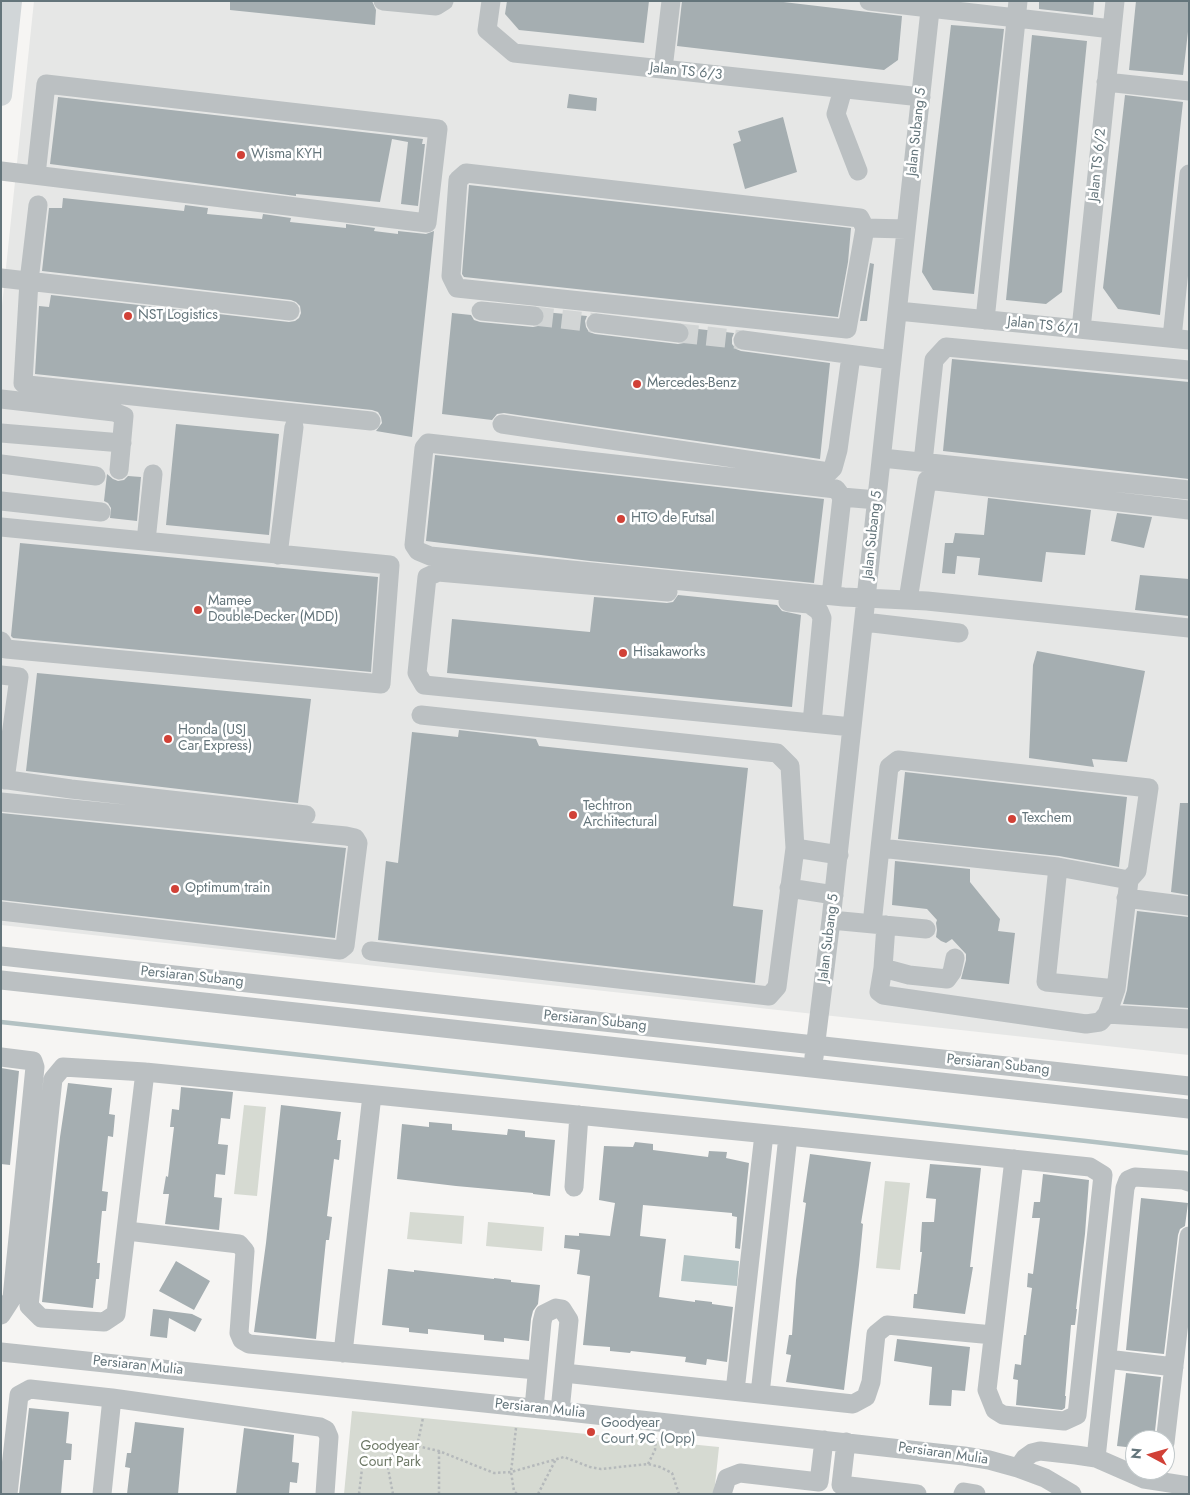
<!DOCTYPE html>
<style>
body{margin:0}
#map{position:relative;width:1190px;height:1495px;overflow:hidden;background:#f6f5f3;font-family:Jost,sans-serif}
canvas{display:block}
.frame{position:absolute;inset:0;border:2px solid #64757b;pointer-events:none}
.north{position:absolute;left:1125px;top:1430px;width:50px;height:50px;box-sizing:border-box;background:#fff;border:1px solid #c1c8ca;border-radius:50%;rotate:276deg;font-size:14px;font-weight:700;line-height:20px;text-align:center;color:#64757b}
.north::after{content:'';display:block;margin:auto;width:18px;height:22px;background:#d14137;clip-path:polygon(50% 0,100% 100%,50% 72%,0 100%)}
</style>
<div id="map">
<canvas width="1190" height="1495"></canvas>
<div class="frame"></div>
<div class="north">N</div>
</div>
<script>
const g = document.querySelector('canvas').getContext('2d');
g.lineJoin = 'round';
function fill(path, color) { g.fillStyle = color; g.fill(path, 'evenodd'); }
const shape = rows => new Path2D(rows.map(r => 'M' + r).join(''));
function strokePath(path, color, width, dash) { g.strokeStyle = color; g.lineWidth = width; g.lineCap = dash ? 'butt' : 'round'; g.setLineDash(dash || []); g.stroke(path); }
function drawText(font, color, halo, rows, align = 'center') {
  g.font = font + ' Jost,sans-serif'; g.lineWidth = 5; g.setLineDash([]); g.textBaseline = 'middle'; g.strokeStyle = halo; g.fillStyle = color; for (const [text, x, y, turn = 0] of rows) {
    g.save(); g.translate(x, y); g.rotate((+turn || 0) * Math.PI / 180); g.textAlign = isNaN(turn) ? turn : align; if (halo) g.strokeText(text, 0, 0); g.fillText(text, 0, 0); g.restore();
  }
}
fill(shape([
 [34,1,1189,1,1189,1055,1,925,1,315]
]), '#e6e7e6');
fill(shape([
 [244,1105,266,1107,257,1196,234,1194],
 [885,1181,910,1183,900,1270,876,1268],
 [410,1212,464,1216,462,1244,407,1239],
 [488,1222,544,1227,542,1251,486,1246],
 [352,1411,719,1447,714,1494,344,1494]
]), '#d6dad2');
fill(shape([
 [684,1255,739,1261,737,1286,681,1281]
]), '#b3c2c3');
strokePath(shape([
 [1,1022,1086,1141,1189,1153]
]), '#b3c2c3', 4.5);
fill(shape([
 [230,1,372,1,376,10,375,25,230,10],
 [507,1,649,1,644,43,519,30,505,14],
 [682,1,775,1,902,16,898,60,884,70,677,46],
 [1039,1,1094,1,1093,15,1039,9],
 [1136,1,1189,1,1189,23,1183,75,1129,70],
 [951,25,1004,29,974,294,933,290,922,272],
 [1032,35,1087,41,1062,292,1046,304,1006,300],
 [569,94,597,98,596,111,567,108],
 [1125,95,1183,102,1160,315,1118,309,1103,288],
 [58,97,423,139,422,144,425,144,418,206,401,204,408,142,392,139,380,202,296,194,296,196,50,164],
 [783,117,797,172,745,189,733,144,741,141,738,131],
 [469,185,851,228,848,262,838,317,464,277,462,274],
 [63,198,184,211,185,205,208,208,207,214,262,219,263,214,291,218,290,222,346,228,346,224,375,228,374,231,398,234,398,231,426,234,434,231,412,437,376,431,382,423,381,417,378,412,372,410,35,374,39,306,49,307,51,295,289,322,295,321,299,318,301,313,300,306,296,302,291,300,42,271,49,208,62,208],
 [870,263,874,264,867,321,860,321],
 [544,312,587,316,585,321,586,327,589,332,595,334,678,344,684,343,688,339,690,334,689,328,734,333,732,338,732,344,736,349,741,351,830,363,820,459,504,413,497,414,492,420,442,414,452,313,471,315,474,320,480,322,533,327,538,326,543,323,545,318],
 [952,359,1189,382,1189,479,943,451],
 [176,424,279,434,269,535,166,525],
 [435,455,824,499,814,583,590,561,426,541],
 [107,474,113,479,118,481,124,480,128,476,141,477,137,521,110,518,111,508,108,503,104,501],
 [988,498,1091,510,1085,555,1046,552,1042,582,978,575,980,558,957,556,955,574,942,573,945,543,953,543,955,533,984,535],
 [1117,513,1152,517,1144,548,1111,541],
 [20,543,378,577,371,672,13,638,11,636],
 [1140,575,1189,579,1189,616,1135,610],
 [678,595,777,605,782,611,801,615,792,707,447,673,452,619,590,632,594,597,667,603,673,602],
 [1037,651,1145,671,1127,762,1092,759,1094,767,1029,758,1033,665],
 [37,673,311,699,298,803,26,771],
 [459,730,536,739,539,746,748,768,733,906,763,910,755,983,378,940,386,861,398,863,412,732,458,737],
 [905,772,1127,797,1119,867,1059,856,898,839],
 [1180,803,1189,803,1189,895,1171,892],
 [1,813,346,848,335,938,1,900],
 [895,861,970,869,970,882,1000,919,998,931,1015,933,1009,984,961,979,966,960,966,954,952,939,946,943,941,941,936,937,937,930,936,923,937,920,927,909,892,905],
 [1137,911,1189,917,1189,1008,1123,1004,1127,990],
 [1,1068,19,1071,10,1165,1,1164],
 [68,1083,112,1088,109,1114,115,1115,113,1137,108,1136,102,1191,108,1192,106,1211,102,1211,97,1263,100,1263,99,1279,96,1279,93,1308,42,1302,60,1137],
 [181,1087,233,1092,230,1119,221,1118,218,1144,228,1145,225,1175,216,1174,214,1197,222,1198,219,1230,165,1224,169,1194,163,1194,166,1176,168,1177,174,1127,170,1127,172,1109,179,1110],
 [281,1105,341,1112,337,1140,341,1140,339,1160,334,1159,327,1216,332,1217,329,1240,326,1240,316,1339,254,1332,266,1243],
 [429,1122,452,1124,452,1130,507,1135,508,1129,525,1131,525,1137,555,1140,550,1196,533,1194,533,1193,456,1186,397,1179,402,1124,429,1127],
 [635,1142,653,1144,653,1150,708,1157,709,1151,727,1152,726,1158,749,1163,740,1249,735,1248,737,1217,732,1216,732,1213,643,1205,640,1236,666,1239,659,1297,695,1302,695,1300,712,1302,712,1304,733,1307,727,1362,707,1359,706,1365,685,1362,686,1357,631,1351,630,1353,610,1351,610,1347,583,1345,590,1276,577,1274,580,1250,564,1248,565,1235,579,1236,579,1233,610,1236,615,1203,599,1200,604,1146,633,1147],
 [810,1154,871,1162,861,1223,863,1224,859,1265,844,1390,786,1382,791,1355,786,1354,789,1335,792,1335,796,1280,806,1203,803,1202],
 [930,1164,981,1168,970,1267,973,1267,965,1314,913,1308,914,1294,917,1294,922,1252,920,1252,922,1222,934,1222,936,1199,926,1198],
 [1043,1174,1089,1180,1085,1234,1076,1309,1077,1309,1075,1325,1071,1325,1065,1396,1066,1396,1065,1408,1062,1410,1016,1405,1018,1380,1013,1379,1015,1364,1021,1365,1024,1335,1026,1335,1032,1288,1027,1287,1028,1273,1033,1274,1040,1218,1032,1218,1034,1202,1040,1202],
 [1141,1198,1188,1203,1185,1226,1180,1229,1178,1235,1164,1354,1126,1350],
 [176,1261,210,1281,194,1310,159,1291],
 [388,1269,414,1272,414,1270,494,1279,494,1278,511,1280,511,1282,540,1285,538,1304,533,1311,531,1319,529,1341,504,1338,504,1342,484,1340,484,1335,428,1329,428,1334,409,1332,409,1328,382,1325],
 [153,1309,192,1314,202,1319,195,1332,169,1318,167,1338,150,1336],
 [897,1339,970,1347,965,1391,952,1390,951,1406,929,1405,932,1367,894,1361],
 [1126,1373,1161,1377,1154,1440,1135,1440,1135,1448,1117,1446],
 [29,1408,69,1412,66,1443,72,1444,71,1460,64,1460,61,1494,19,1494],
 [135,1422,184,1428,178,1494,127,1494,130,1468,125,1467,127,1453,131,1453],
 [244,1428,294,1435,292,1462,299,1463,297,1483,290,1482,289,1494,236,1494]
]), '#a5aeb1');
strokePath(shape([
 [534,316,596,323],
 [679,333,743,340]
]), '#d2d5d5', 19, [19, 9]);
strokePath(shape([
 [516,1428,511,1472,514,1491,517,1494],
 [417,1446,423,1418],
 [648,1464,655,1450,656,1437],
 [359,1494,366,1435],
 [393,1494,388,1468,390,1459,395,1451,403,1445,417,1446,439,1451,494,1473,511,1472,564,1457,590,1467,601,1469,648,1464,660,1467,672,1473,679,1494],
 [439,1494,439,1451],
 [538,1494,556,1459]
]), '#b5b9bb', 2.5, [2.5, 2.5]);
strokePath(shape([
 [383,1,436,6,444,1],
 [491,1,487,30,514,53,921,97],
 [869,1,1112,29],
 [663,69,671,1],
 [1106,82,1189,91],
 [843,89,836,114,858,171],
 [1,171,427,223,438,129,46,84,36,175],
 [38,205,29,281,23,383,28,385,371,421],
 [865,228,847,329,457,288,451,276,458,180,466,173,860,218,865,228,906,229],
 [1,278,290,311],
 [481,311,534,316],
 [898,311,1189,340],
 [985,320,1018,1],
 [596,323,679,333],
 [1081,329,1115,1],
 [1172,338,1189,174],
 [743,340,892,360],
 [1,399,114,412,124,416,119,470],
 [502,424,829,472,833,468,838,450,851,356],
 [1,433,122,443],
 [882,458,1189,490],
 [923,462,934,360,946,347,1189,370],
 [1,464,96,476],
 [842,497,877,500],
 [1,501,101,512],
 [1,527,390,565,381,684,6,649,1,641],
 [146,541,153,474],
 [278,555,294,427],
 [668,592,438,572,427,577,417,673,424,685,852,727],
 [831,595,842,497,836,489,428,443,424,448,414,545,418,551,430,556,844,597,927,601,1189,628],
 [908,600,927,480,1189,510],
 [788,602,809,604,819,611,822,618,812,723],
 [864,622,959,633],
 [1,675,19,677,5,780],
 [421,715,777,753,790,766,795,848,839,855],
 [1,779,71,789,306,815],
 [1,802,346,836,355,838,358,843,345,946,340,950,1,911],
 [1058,867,1046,982,1116,989,1129,880],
 [789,888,834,895],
 [1126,898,1189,906],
 [831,920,926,929],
 [872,924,880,848,889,767,898,760,1149,788,1137,871,1129,880,1058,867,880,848],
 [886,925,883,968,909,975,947,979,952,972,955,958],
 [371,951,769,996,777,987,795,848],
 [1,956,1189,1086],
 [883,968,879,992,883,995,1086,1024,1100,1022,1107,1014,1116,989],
 [1,980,1189,1109],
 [1107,1014,1189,1019],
 [1,1057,33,1061,35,1067,12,1298,1,1315],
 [814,1057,831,920,931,1],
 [145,1072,116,1314,104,1322,41,1318,29,1306,53,1079,63,1067,145,1072,788,1136,1090,1167,1103,1175,1077,1415,1064,1421,1003,1415,995,1410,987,1390,1014,1159],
 [574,1187,579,1115],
 [127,1231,239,1244,245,1251,239,1333,242,1340,249,1344,537,1370],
 [1,1352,560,1411,964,1456,989,1460,1018,1468,1045,1478,1072,1494],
 [343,1353,372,1095],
 [1107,1359,1174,1367],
 [564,1373,853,1404,866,1397,871,1382,876,1334,887,1325,993,1335],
 [735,1391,764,1134],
 [760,1394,788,1136],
 [534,1408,542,1322,544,1314,556,1308,562,1309,569,1320,560,1411],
 [846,1442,841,1485,917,1494],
 [1165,1443,1189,1236],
 [1096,1458,1125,1188,1128,1180,1135,1177,1183,1180,1189,1182],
 [1018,1468,1025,1458,1032,1453,1040,1451,1076,1455,1096,1458,1144,1479,1189,1486],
 [8,1494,19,1395,30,1389,112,1398,320,1427,326,1430,329,1437,325,1494],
 [102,1494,112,1398],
 [722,1494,727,1478,740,1473,819,1482,824,1440],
 [963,1494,964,1492,976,1494]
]), '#bbc0c2', 19);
strokePath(shape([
 [1,95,11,1]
]), '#d1d6d8', 22);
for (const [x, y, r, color] of [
 [241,155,5,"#d14137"],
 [128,316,5,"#d14137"],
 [637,384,5,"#d14137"],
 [621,519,5,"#d14137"],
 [198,610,5,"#d14137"],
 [623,653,5,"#d14137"],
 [168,739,5,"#d14137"],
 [573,815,5,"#d14137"],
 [1012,819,5,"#d14137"],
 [175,889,5,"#d14137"],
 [591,1432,5,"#d14137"]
]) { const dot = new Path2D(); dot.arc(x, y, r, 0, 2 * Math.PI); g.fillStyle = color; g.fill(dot); strokePath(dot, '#fff', 2); }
drawText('14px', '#64757b', '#fff', [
 ["Jalan TS 6/3",686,72,6],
 ["Jalan Subang 5",917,132,-84],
 ["Jalan TS 6/2",1098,165,-84],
 ["Jalan TS 6/1",1043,326,6],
 ["Jalan Subang 5",873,535,-84],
 ["Jalan Subang 5",829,938,-83],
 ["Persiaran Subang",192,977,6],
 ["Persiaran Subang",595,1021,6],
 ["Persiaran Subang",998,1065,6],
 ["Persiaran Mulia",138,1366,6],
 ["Persiaran Mulia",540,1409,6],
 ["Persiaran Mulia",943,1454,8]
]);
drawText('14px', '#64757b', '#fff', [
 ["Wisma KYH",251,155],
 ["NST Logistics",138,316],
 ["Mercedes-Benz",647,384],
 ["HTO de Futsal",631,519],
 ["Mamee",208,602],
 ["Double-Decker (MDD)",208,618],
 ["Hisakaworks",633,653],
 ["Honda (USJ",178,731],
 ["Car Express)",178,747],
 ["Techtron",583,807],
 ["Architectural",583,823],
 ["Texchem",1022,819],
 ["Optimum train",185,889],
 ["Goodyear",601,1424],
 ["Court 9C (Opp)",601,1440]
], 'left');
drawText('14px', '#6d7866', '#fff', [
 ["Goodyear",390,1447],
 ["Court Park",390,1463]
]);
</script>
